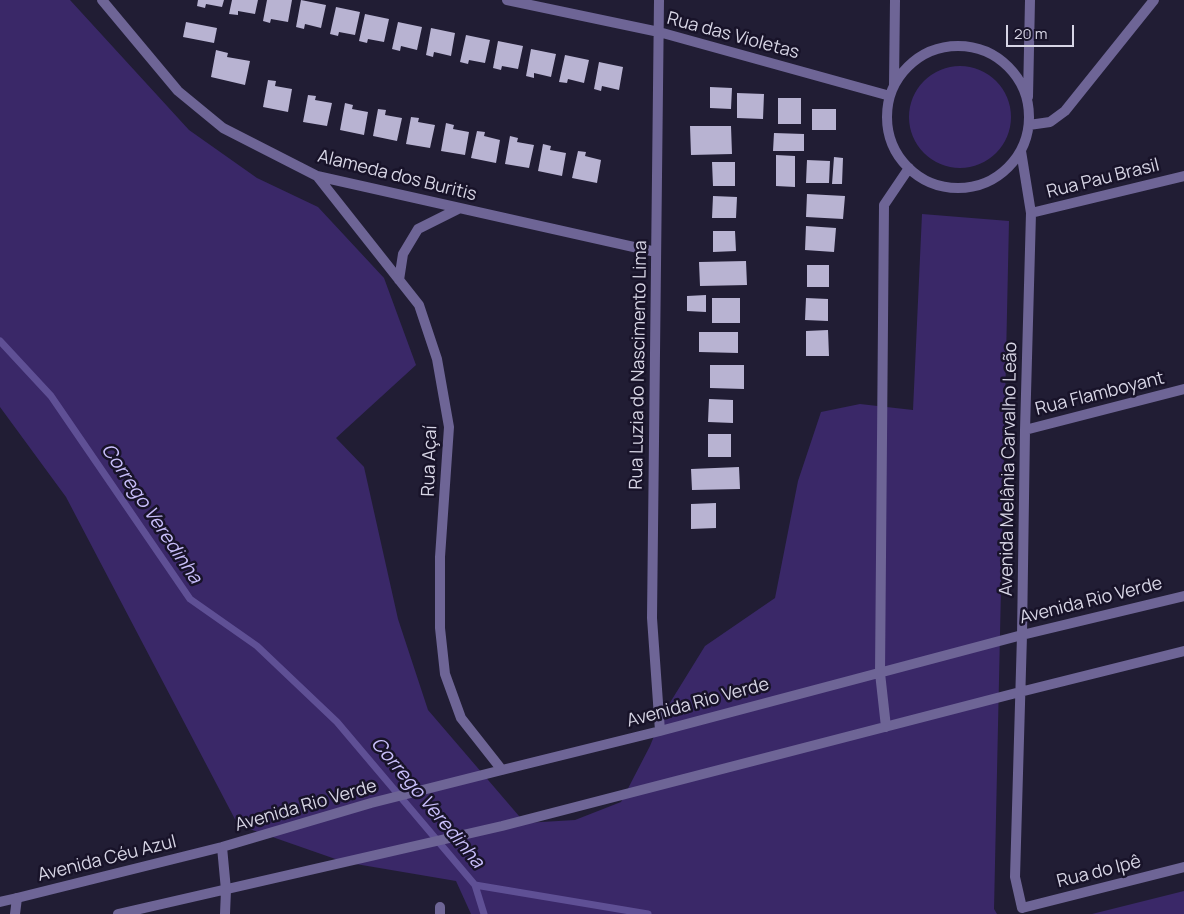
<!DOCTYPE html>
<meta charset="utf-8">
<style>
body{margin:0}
#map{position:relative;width:1184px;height:914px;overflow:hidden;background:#211d34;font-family:Manrope,sans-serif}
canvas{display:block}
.scale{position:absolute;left:1006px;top:25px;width:68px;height:22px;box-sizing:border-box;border:2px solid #d7d5e5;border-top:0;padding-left:6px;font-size:15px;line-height:18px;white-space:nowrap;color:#d7d5e5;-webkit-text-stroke:4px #181329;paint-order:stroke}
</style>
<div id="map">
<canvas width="1184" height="914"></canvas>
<div class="scale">20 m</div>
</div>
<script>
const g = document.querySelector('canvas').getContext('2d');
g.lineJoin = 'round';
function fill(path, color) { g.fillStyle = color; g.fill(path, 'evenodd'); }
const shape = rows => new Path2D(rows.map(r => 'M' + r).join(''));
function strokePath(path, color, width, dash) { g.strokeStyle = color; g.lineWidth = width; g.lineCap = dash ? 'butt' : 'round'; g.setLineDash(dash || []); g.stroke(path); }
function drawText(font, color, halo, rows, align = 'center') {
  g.font = font + ' Manrope,sans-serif'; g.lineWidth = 5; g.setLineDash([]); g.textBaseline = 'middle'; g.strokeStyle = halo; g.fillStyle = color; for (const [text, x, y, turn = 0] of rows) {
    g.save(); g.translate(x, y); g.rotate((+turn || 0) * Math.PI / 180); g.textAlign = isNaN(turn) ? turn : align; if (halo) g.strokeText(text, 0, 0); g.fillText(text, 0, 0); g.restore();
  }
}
fill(shape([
 [0,0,70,0,189,130,257,178,318,207,384,278,416,365,336,438,364,467,398,619,428,710,525,823,575,820,621,802,650,746,663,714,705,646,775,598,798,481,821,412,860,404,913,410,922,214,1009,221,994,909,997,914,471,914,456,881,344,862,238,825,66,497,0,407],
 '909 117a51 51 0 1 1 102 0a51 51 0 1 1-102 0Z',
 [1184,891,1184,914,1092,914]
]), '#3a2868');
strokePath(shape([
 [0,341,51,396,190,599,257,646,337,722,475,885,484,914],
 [475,885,648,914]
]), '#5f5095', 7);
fill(shape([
 [198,0,224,0,222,7,206,4,205,8,197,6],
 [232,0,258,0,255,14,238,11,238,15,229,14],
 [267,0,292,0,288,22,271,19,270,23,263,21],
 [301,0,326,5,321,28,305,24,304,29,296,27],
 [336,7,360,12,355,35,339,32,338,36,330,34],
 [365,14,389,19,384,42,368,39,367,43,359,41],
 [186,22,217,28,214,43,183,37],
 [398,22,422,27,417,50,401,46,400,51,392,49],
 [431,28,455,33,451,56,434,52,433,57,426,55],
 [466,35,490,40,485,63,469,60,468,64,460,62],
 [498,41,523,46,518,69,502,66,501,70,493,68],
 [531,49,556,54,551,77,534,73,534,78,526,76],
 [216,50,228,53,227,57,250,61,245,85,211,77],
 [565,55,589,60,584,83,568,79,567,83,559,82],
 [599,62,623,67,619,90,602,86,601,91,594,89],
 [268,80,276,81,275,86,292,89,288,112,263,107],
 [710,87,732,88,731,109,710,108],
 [737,93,764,94,763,119,737,118],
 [308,95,316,96,315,100,332,103,327,126,303,122],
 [778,98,801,98,801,124,778,124],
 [345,103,353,105,352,109,368,112,364,135,340,130],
 [378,109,386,110,385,115,402,118,397,141,373,136],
 [812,109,836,109,836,130,812,130],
 [411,117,419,118,418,122,435,125,430,148,406,144],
 [446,123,454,125,453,129,469,132,465,155,441,151],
 [690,126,731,126,732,154,691,155],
 [477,131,485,132,484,136,500,140,496,163,471,158],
 [774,133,804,134,804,151,773,151],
 [510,136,518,138,517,142,534,145,529,168,505,164],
 [543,144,551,146,550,150,566,153,562,176,538,171],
 [578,151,586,152,585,156,601,160,597,183,572,178],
 [776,155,795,156,795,187,776,186],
 [834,157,843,158,842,184,832,184],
 [807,160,830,161,829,183,806,183],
 [712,162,735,162,735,186,713,186],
 [807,194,845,196,843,219,806,217],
 [713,196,737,197,736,218,712,218],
 [806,226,836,228,834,252,805,250],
 [713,231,735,231,736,251,713,252],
 [746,261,747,285,700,286,699,262],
 [807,265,829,265,829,287,807,287],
 [706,295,706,312,687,311,687,296],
 [712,298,740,298,740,323,712,323],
 [806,298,828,299,828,321,805,320],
 [828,330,829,356,806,356,806,331],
 [699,332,738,332,738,353,699,352],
 [710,365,744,365,744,389,710,388],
 [709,399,733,400,733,423,708,422],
 [708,434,731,434,731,457,708,457],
 [739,467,740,489,692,490,691,469],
 [716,503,716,528,691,529,691,504]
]), '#b8b3d2');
strokePath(shape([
 [102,0,178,91,223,128,317,176,656,252],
 [507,0,659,32,890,96],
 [659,0,652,618,660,731],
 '887 117a71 71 0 1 1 142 0a71 71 0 1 1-142 0Z',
 [894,85,895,0],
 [1028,97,1030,0],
 [1029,125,1050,122,1065,111,1154,0],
 [1021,151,1031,213,1025,430,1022,635,1015,877,1022,908],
 [317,176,419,305,437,359,449,427,440,557,440,628,445,674,461,718,502,770],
 [1031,213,1184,176],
 [399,280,403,254,418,229,460,208],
 [1025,430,1184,389],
 [886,727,880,673,884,205,909,168],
 [222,847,226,890,225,914],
 [17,898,222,847,371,803,502,770,660,731,1022,635,1184,596],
 [1022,908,1184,867],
 [118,914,502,826,1020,692,1184,651],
 [440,914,440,907]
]), '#6e6596', 10);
strokePath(shape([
 [0,902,17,898,15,914]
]), '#6e6596', 10);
drawText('18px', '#d7d5e5', '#181329', [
 ["Rua das Violetas",733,36,15],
 ["Alameda dos Buritis",397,176,14],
 ["Rua Pau Brasil",1103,179,-14],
 ["Rua Luzia do Nascimento Lima",639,365,-89],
 ["Rua Flamboyant",1100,394,-14],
 ["Rua Açaí",430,461,-88],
 ["Avenida Melânia Carvalho Leão",1009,469,-89],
 ["Avenida Rio Verde",1091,601,-14],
 ["Avenida Rio Verde",698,703,-15],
 ["Avenida Rio Verde",306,806,-16],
 ["Avenida Céu Azul",107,859,-14],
 ["Rua do Ipê",1099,872,-14]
]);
drawText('italic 19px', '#c9bffb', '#181329', [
 ["Corrego Veredinha",151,514,56],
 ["Corrego Veredinha",427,803,50]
]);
</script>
